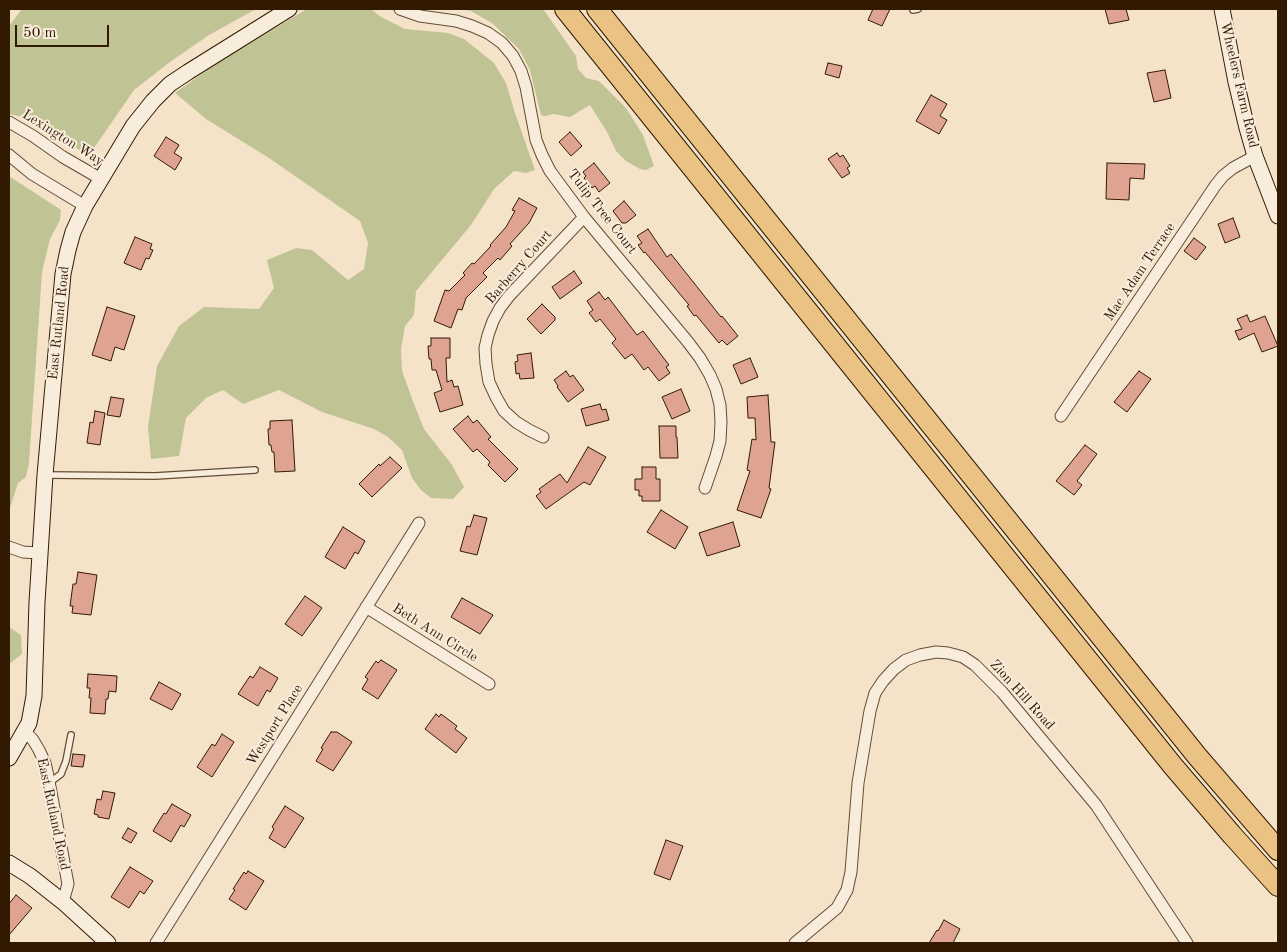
<!DOCTYPE html>
<style>
body{margin:0}
#map{position:relative;width:1287px;height:952px;overflow:hidden;background:#f5e3c9;font-family:"Old Standard TT",serif}
canvas{display:block}
.frame{position:absolute;inset:0;border:10px solid #321a02;pointer-events:none}
.scale{position:absolute;left:15px;top:25px;width:94px;height:22px;box-sizing:border-box;border:2px solid #321a02;border-top:0;padding-left:6px;font-size:15px;line-height:18px;white-space:nowrap;color:#321a02;-webkit-text-stroke:4px #f8eddc;paint-order:stroke}
</style>
<div id="map">
<canvas width="1287" height="952"></canvas>
<div class="frame"></div>
<div class="scale">50 m</div>
</div>
<script>
const g = document.querySelector('canvas').getContext('2d');
g.lineJoin = 'round';
function fill(path, color) { g.fillStyle = color; g.fill(path, 'evenodd'); }
const shape = rows => new Path2D(rows.map(r => 'M' + r).join(''));
function strokePath(path, color, width, dash) { g.strokeStyle = color; g.lineWidth = width; g.lineCap = dash ? 'butt' : 'round'; g.setLineDash(dash || []); g.stroke(path); }
function drawText(font, color, halo, rows, align = 'center') {
  g.font = font + ' "Old Standard TT",serif'; g.lineWidth = 4; g.setLineDash([]); g.textBaseline = 'middle'; g.strokeStyle = halo; g.fillStyle = color; for (const [text, x, y, turn = 0] of rows) {
    g.save(); g.translate(x, y); g.rotate((+turn || 0) * Math.PI / 180); g.textAlign = isNaN(turn) ? turn : align; if (halo) g.strokeText(text, 0, 0); g.fillText(text, 0, 0); g.restore();
  }
}
fill(shape([
 [22,9,256,9,209,35,170,62,134,90,94,148,82,152,45,126,27,118,9,114,9,26],
 [307,9,371,9,381,17,405,29,448,33,464,39,494,63,506,83,515,113,535,170,526,173,514,171,494,189,471,225,416,291,414,315,405,326,401,349,402,371,414,404,424,429,452,465,464,487,453,499,431,498,421,490,412,478,402,450,388,437,374,429,322,412,279,390,243,404,223,390,206,398,186,418,179,456,151,459,148,427,157,366,179,326,204,307,259,309,274,288,267,260,296,248,312,250,348,280,364,269,368,243,360,221,269,158,206,119,175,93,217,63],
 [459,9,543,9,576,56,578,69,586,78,599,81,626,108,643,135,654,166,646,170,640,169,626,161,616,151,607,132,590,105,570,117,554,114,545,116,541,115,530,70,519,49,492,23,471,11],
 [9,176,61,210,60,220,50,239,42,272,29,463,26,477,18,483,9,511],
 [9,627,21,635,22,654,9,664]
]), '#c0c394');
const building = shape([
 [873,9,890,9,882,26,868,20,873,9],
 [1105,9,1126,9,1129,20,1109,24,1105,9],
 [828,63,842,66,839,78,825,74,828,63],
 [1165,70,1171,98,1154,102,1147,73,1165,70],
 [931,95,947,104,940,116,947,120,939,134,916,121,931,95],
 [570,132,582,146,571,156,559,142,570,132],
 [166,137,179,145,174,153,182,158,175,170,154,156,166,137],
 [837,153,840,157,843,155,850,166,847,168,850,173,842,178,828,159,837,153],
 [594,163,610,183,599,192,595,186,592,188,584,178,586,176,583,172,594,163],
 [1107,163,1145,164,1144,179,1130,178,1129,200,1106,199,1107,163],
 [519,198,537,208,529,223,510,244,512,246,500,260,498,258,483,273,487,277,466,298,462,310,458,309,451,328,434,321,445,290,449,291,465,275,463,273,472,263,474,264,491,246,490,245,506,227,515,211,512,210,519,198],
 [624,201,636,215,626,223,622,223,613,211,624,201],
 [1233,218,1240,237,1225,243,1218,224,1233,218],
 [648,229,667,257,671,254,721,317,722,316,738,336,727,345,722,340,719,343,696,315,694,316,687,306,689,305,645,252,644,253,638,245,642,243,637,236,648,229],
 [135,237,152,244,150,249,153,250,149,259,146,258,141,270,124,263,135,237],
 [1194,238,1206,247,1196,260,1184,251,1194,238],
 [574,271,582,283,560,299,552,287,574,271],
 [599,292,605,300,608,297,637,335,643,331,669,365,666,367,670,373,659,381,648,367,644,370,632,354,625,359,612,343,616,339,600,319,596,322,589,313,593,310,587,301,599,292],
 [542,304,555,317,555,320,541,334,527,319,542,304],
 [107,307,135,316,124,350,115,347,111,361,92,355,107,307],
 [1247,315,1250,322,1265,316,1278,346,1262,352,1254,333,1239,340,1235,331,1242,329,1237,319,1247,315],
 [431,338,450,338,450,358,446,358,447,382,452,380,454,387,458,386,463,405,440,412,434,393,442,390,436,370,432,370,431,359,429,359,428,346,431,346,431,338],
 [531,353,534,378,520,379,519,373,516,374,515,362,518,361,517,355,531,353],
 [750,358,758,377,741,384,733,365,750,358],
 [566,371,570,377,573,375,584,390,568,402,557,387,558,386,554,380,566,371],
 [1139,371,1151,379,1127,412,1114,402,1139,371],
 [681,389,690,411,672,419,662,397,681,389],
 [768,395,771,442,775,442,769,488,771,489,761,518,737,510,750,471,747,470,752,439,756,440,755,418,748,418,747,397,768,395],
 [111,397,124,399,120,417,107,415,111,397],
 [600,404,602,410,606,409,609,420,586,426,581,409,600,404],
 [95,411,105,413,100,445,87,443,90,422,93,423,95,411],
 [468,416,473,423,477,420,491,437,488,439,518,469,505,482,488,465,490,462,477,449,473,452,453,429,468,416],
 [292,420,295,471,275,472,274,452,272,452,271,445,269,445,268,429,270,429,270,421,292,420],
 [659,426,676,426,676,437,677,437,678,458,660,458,659,426],
 [1085,445,1097,454,1077,481,1082,485,1074,495,1056,481,1085,445],
 [588,447,606,457,590,485,584,482,546,509,536,496,541,492,539,489,560,474,567,483,588,447],
 [390,457,402,468,372,497,359,484,379,464,380,466,390,457],
 [642,467,656,467,656,479,660,479,660,501,642,501,642,496,639,496,639,490,635,490,635,479,642,479,642,467],
 [661,510,688,527,675,549,647,532,661,510],
 [474,515,487,518,477,555,460,551,467,526,470,527,474,515],
 [733,522,740,546,707,556,699,533,733,522],
 [343,527,365,541,358,554,355,552,345,569,325,557,343,527],
 [78,572,97,575,91,615,72,613,73,606,70,606,73,584,76,584,78,572],
 [305,596,322,608,302,636,285,624,305,596],
 [462,598,493,615,480,634,451,617,462,598],
 [381,660,397,670,378,699,362,689,368,679,365,677,376,661,378,663,381,660],
 [260,667,278,678,270,692,267,690,258,706,238,694,250,676,253,678,260,667],
 [88,674,117,676,116,692,109,691,108,699,106,699,105,714,90,713,91,698,89,698,90,688,87,688,88,674],
 [159,682,181,694,172,710,150,699,159,682],
 [436,714,439,717,441,714,457,726,455,729,467,738,456,753,425,729,436,714],
 [331,732,337,732,352,742,333,771,316,761,323,749,321,748,331,732],
 [222,734,234,742,212,777,197,767,212,744,215,746,222,734],
 [73,754,85,755,83,767,71,766,73,754],
 [103,791,115,793,109,819,98,817,98,815,94,814,97,799,101,800,103,791],
 [172,804,191,815,184,827,181,825,171,842,153,831,164,813,166,814,172,804],
 [285,806,304,818,285,848,269,838,274,829,272,827,285,806],
 [128,828,137,833,131,843,122,838,128,828],
 [666,840,683,846,670,880,654,874,666,840],
 [130,867,153,881,144,894,140,891,129,908,111,897,130,867],
 [248,871,264,881,246,910,229,899,235,890,233,889,244,872,246,874,248,871],
 [16,895,32,908,9,935,9,904,16,895],
 [944,920,960,929,953,943,929,943,937,930,938,931,944,920]
]);
fill(building, '#dfa392');
strokePath(building, '#321a02', 1);
const lane = shape([
 [913,10,918,9],
 [47,475,155,476,255,470],
 [49,783,61,774,66,761,71,735]
]);
const street = shape([
 [400,9,420,16,456,21,472,26,488,33,502,43,513,56,521,71,526,87,536,140,542,155,550,171,584,217,688,342,700,358,710,375,716,389,720,405,721,422,720,441,716,456,705,488],
 [9,122,33,136,63,157,101,179],
 [9,155,32,174,85,206],
 [1061,416,1215,186,1223,176,1233,168,1255,156],
 [543,437,529,430,516,422,504,411,496,397,489,382,486,364,485,348,488,335,493,321,500,308,509,296,584,217],
 [9,547,23,552,39,553],
 [366,607,489,684],
 [25,731,33,740,39,750,45,763,48,776,68,884,63,902],
 [156,943,419,523],
 [795,943,837,908,847,890,851,872,858,783,870,711,875,693,883,681,894,669,906,660,920,655,936,652,948,653,963,657,975,665,1002,692,1096,805,1187,943]
]);
const secondary = shape([
 [1222,9,1236,82,1247,128,1255,156,1278,216],
 [9,758,29,723,34,696,37,602,45,475,63,274,68,250,73,232,85,206,133,126,153,101,170,84,188,72,289,9],
 [9,863,30,876,63,902,108,943]
]);
const highway = shape([
 [565,9,1173,766,1232,835,1278,886],
 [597,9,1197,756,1278,850]
]);
strokePath(lane, '#634c34', 8);
strokePath(street, '#634c34', 13);
strokePath(secondary, '#321a02', 17);
strokePath(highway, '#321a02', 22);
strokePath(lane, '#f8eddc', 5.5);
strokePath(street, '#f8eddc', 11);
strokePath(secondary, '#f8eddc', 15);
strokePath(highway, '#eac284', 20);
drawText('14px', '#321a02', '#f8eddc', [
 ["Wheelers Farm Road",1239,85,77],
 ["Lexington Way",63,138,32],
 ["Tulip Tree Court",602,212,52],
 ["Barberry Court",519,267,-49],
 ["Mac Adam Terrace",1140,272,-56],
 ["East Rutland Road",59,323,-84],
 ["Beth Ann Circle",435,633,32],
 ["Zion Hill Road",1022,695,48],
 ["Westport Place",275,725,-58],
 ["East Rutland Road",53,814,78]
]);
</script>
